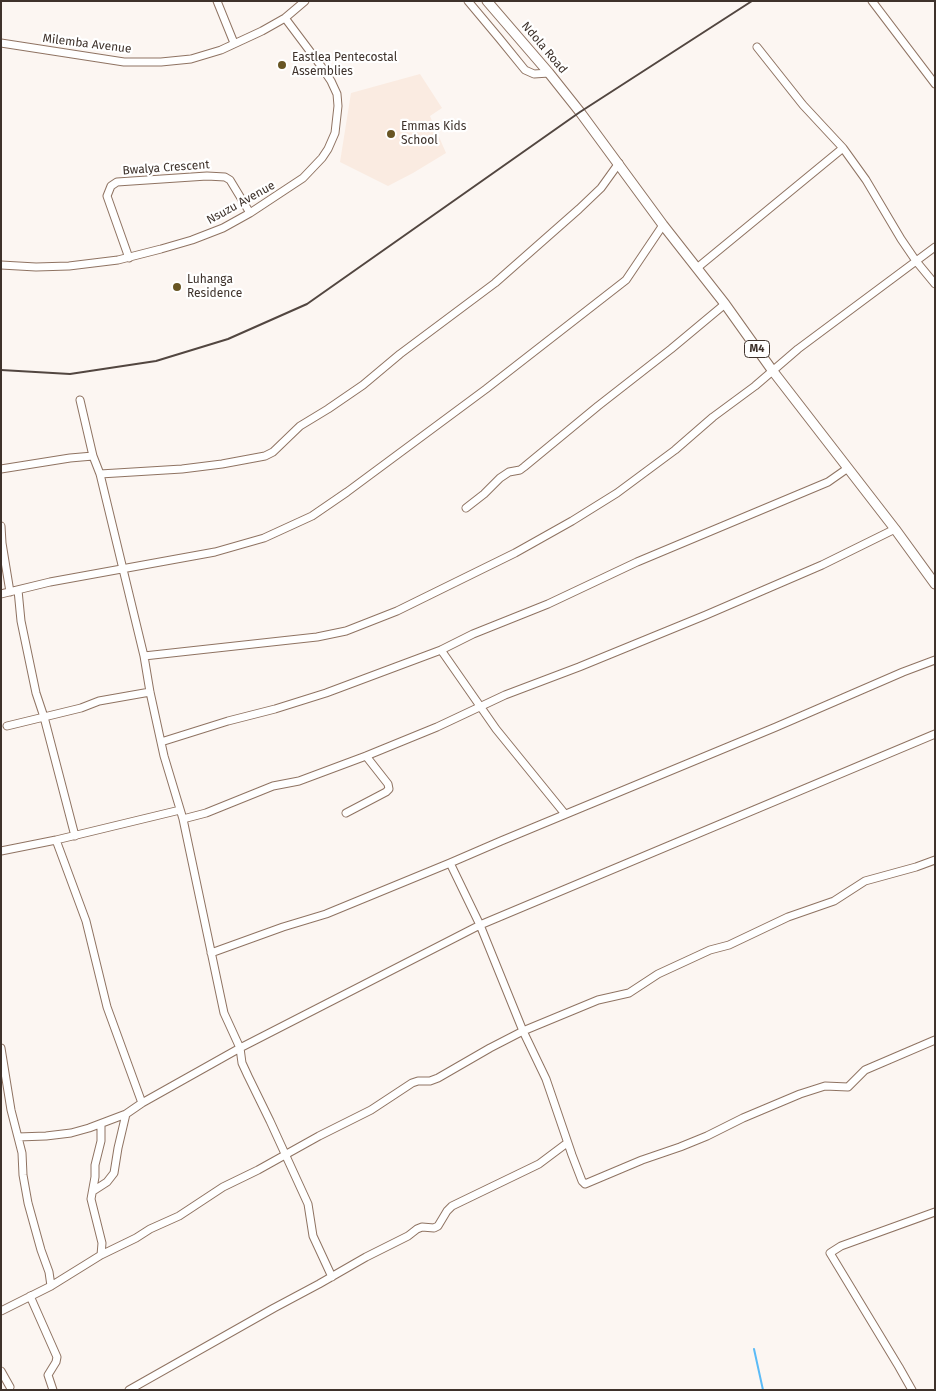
<!DOCTYPE html>
<style>
body{margin:0}
#map{position:relative;width:936px;height:1391px;overflow:hidden;background:#fcf6f2;font-family:"Fira Sans",sans-serif}
canvas{display:block}
.frame{position:absolute;inset:0;border:2px solid #3e322b;pointer-events:none}
</style>
<div id="map">
<canvas width="936" height="1391"></canvas>
<div class="frame"></div>
</div>
<script>
const g = document.querySelector('canvas').getContext('2d');
g.lineJoin = 'round';
function fill(path, color) { g.fillStyle = color; g.fill(path, 'evenodd'); }
const shape = rows => new Path2D(rows.map(r => 'M' + r).join(''));
function strokePath(path, color, width, dash) { g.strokeStyle = color; g.lineWidth = width; g.lineCap = dash ? 'butt' : 'round'; g.setLineDash(dash || []); g.stroke(path); }
function drawText(font, color, halo, rows, align = 'center') {
  g.font = font + ' "Fira Sans",sans-serif'; g.lineWidth = 4.5; g.setLineDash([]); g.textBaseline = 'middle'; g.strokeStyle = halo; g.fillStyle = color; for (const [text, x, y, turn = 0] of rows) {
    g.save(); g.translate(x, y); g.rotate((+turn || 0) * Math.PI / 180); g.textAlign = isNaN(turn) ? turn : align; if (halo) g.strokeText(text, 0, 0); g.fillText(text, 0, 0); g.restore();
  }
}
fill(shape([
 [420,74,442,108,430,116,446,153,413,173,388,186,340,162,351,93]
]), '#faebe1');
strokePath(shape([
 [754,1349,763,1390]
]), '#5bbbf7', 2);
const minor = shape([
 [217,1,234,43],
 [468,1,499,38,525,70,534,74,549,73],
 [872,1,935,84],
 [1,43,124,62,161,62,191,59,221,50,262,31,285,18,305,1],
 [757,47,803,105,843,148,866,180,901,239,916,261,935,284],
 [129,258,107,196,111,186,117,182,207,176,225,177,230,180,250,213],
 [1,265,36,267,69,266,118,260,161,249,192,240,223,228,250,213,303,178,322,158,328,149,335,133,338,106,337,94,331,81,321,66,285,18],
 [697,268,843,148],
 [80,400,93,456,100,474,144,656,150,692,164,756,183,819,224,1013,240,1048,480,925,935,734],
 [1,469,70,458,93,456],
 [100,474,182,469,222,464,265,456,273,452,300,426,328,409,363,385,400,354,495,283,579,209,601,188,619,163],
 [466,508,484,494,500,478,509,472,520,470,524,467,598,406,671,349,725,304],
 [1,526,2,543,10,592],
 [18,590,21,621,36,693,44,717,75,836],
 [1,594,50,582,215,552,264,538,312,516,347,492,486,389,626,280,663,225],
 [441,650,496,729,565,814],
 [144,656,317,637,346,631,397,611,515,553,572,521,617,493,675,450,713,417,755,386,798,349,935,247],
 [7,726,81,708,99,701,150,692],
 [161,742,228,721,275,709,326,693,441,650,473,634,548,604,637,562,828,482,848,468],
 [346,813,386,792,389,789,388,784,366,756],
 [183,819,206,813,273,786,299,781,366,756,437,727,505,695,579,667,706,615,822,565,895,529],
 [56,840,86,921,107,1007,142,1103,240,1048,242,1063,248,1076,270,1121,308,1204,313,1236,332,1277],
 [1,851,56,840,180,810],
 [450,863,480,925,523,1031,546,1079,572,1155,582,1181,585,1184,642,1160,680,1147,707,1136,743,1118,800,1094,825,1086,848,1087,865,1070,935,1040],
 [211,953,283,927,326,914,450,863,501,841,776,727,903,672,935,660],
 [1,1048,11,1110,22,1153,23,1175,28,1203,41,1250,49,1272,51,1286],
 [101,1124,101,1141,95,1165,95,1177,91,1199,102,1243,101,1255],
 [18,1137,46,1136,71,1133,89,1128,126,1114,142,1103],
 [93,1191,107,1182,114,1173,118,1148,126,1114],
 [30,1296,57,1357,56,1362,48,1375,53,1390],
 [1,1311,51,1286,101,1255,136,1238,150,1229,179,1216,223,1187,258,1170,319,1136,371,1110,412,1083,418,1081,430,1081,438,1078,490,1048,523,1031,598,1000,629,993,658,974,710,950,729,945,788,917,834,901,865,881,916,867,935,860],
 [1,1371,10,1387],
 [129,1390,274,1308,319,1284,366,1257,408,1236,417,1229,422,1227,434,1228,438,1226,447,1211,452,1206,539,1164,567,1143],
 [912,1390,899,1367,830,1253,841,1246,935,1212]
]);
const major = shape([
 [487,1,549,73,580,112,663,225,725,304,772,370,895,529,935,584]
]);
strokePath(minor, '#8f7362', 9);
strokePath(major, '#8f7362', 11);
strokePath(minor, '#fff', 7);
strokePath(major, '#fff', 9);
strokePath(shape([
 [1,370,70,374,156,361,228,339,307,304,580,112,752,1]
]), '#524640', 2);
for (const [x, y, r, color] of [
 [282,65,5,"#685523"],
 [391,134,5,"#685523"],
 [177,287,5,"#685523"]
]) { const dot = new Path2D(); dot.arc(x, y, r, 0, 2 * Math.PI); g.fillStyle = color; g.fill(dot); strokePath(dot, '#fff', 2); }
for (const [x, y, w] of [
 [757,349,25]
]) { const box = new Path2D(); box.roundRect(x - w / 2, y - 8.5, w, 17, 4); g.fillStyle = '#fff'; g.fill(box); strokePath(box, '#3e322b', 1); }
drawText('bold 11px', '#3e322b', null, [
 ["M4",757,349]
]);
drawText('12px', '#3e322b', '#fff', [
 ["Milemba Avenue",87,44,7],
 ["Ndola Road",544,48,50],
 ["Bwalya Crescent",166,168,-4],
 ["Nsuzu Avenue",241,203,-29]
]);
drawText('12px', '#3e322b', '#fff', [
 ["Eastlea Pentecostal",292,58],
 ["Assemblies",292,72],
 ["Emmas Kids",401,127],
 ["School",401,141],
 ["Luhanga",187,280],
 ["Residence",187,294]
], 'left');
</script>
